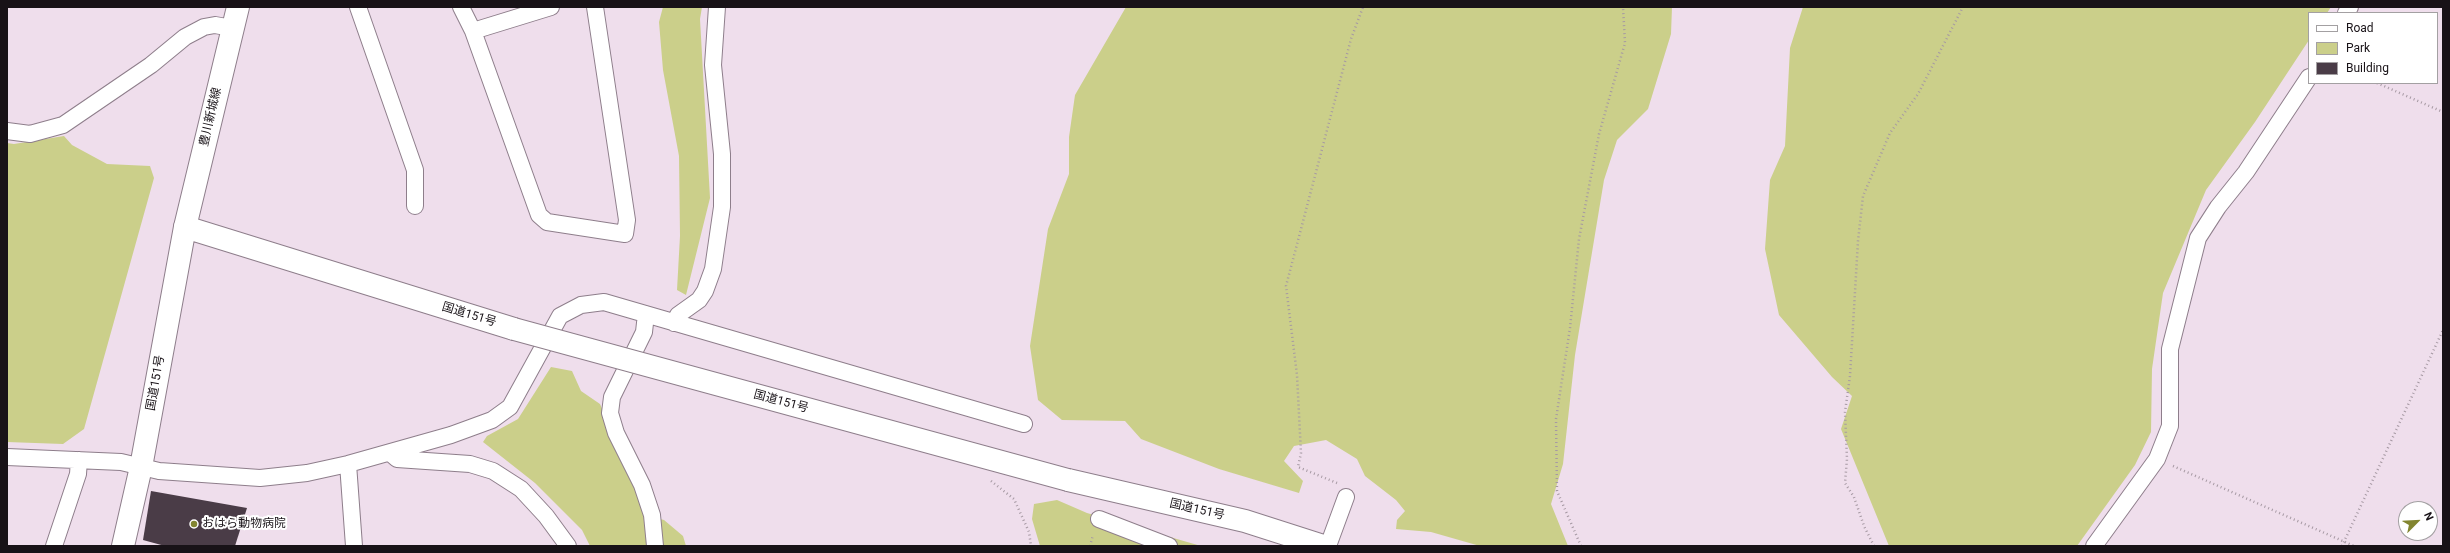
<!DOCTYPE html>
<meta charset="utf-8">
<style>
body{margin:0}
#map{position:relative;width:2450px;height:553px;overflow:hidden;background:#efdeec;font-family:Roboto,sans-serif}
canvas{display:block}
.frame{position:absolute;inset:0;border:8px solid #181217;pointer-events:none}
.legend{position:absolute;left:2308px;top:12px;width:130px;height:72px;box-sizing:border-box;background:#fff;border:1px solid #a3a0a2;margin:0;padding:5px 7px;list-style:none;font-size:12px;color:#181217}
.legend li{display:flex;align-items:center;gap:8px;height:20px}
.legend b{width:20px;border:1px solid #a3a0a2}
.north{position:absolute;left:2398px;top:501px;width:40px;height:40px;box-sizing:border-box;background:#fff;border:1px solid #a3a0a2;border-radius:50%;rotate:66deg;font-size:11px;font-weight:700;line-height:16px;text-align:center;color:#181217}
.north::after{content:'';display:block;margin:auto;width:14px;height:18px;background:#828530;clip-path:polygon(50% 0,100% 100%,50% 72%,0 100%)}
</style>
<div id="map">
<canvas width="2450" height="553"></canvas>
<div class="frame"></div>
<ul class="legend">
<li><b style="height:5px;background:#fff"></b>Road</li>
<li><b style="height:11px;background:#cbcf8a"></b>Park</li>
<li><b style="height:11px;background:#4a3c47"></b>Building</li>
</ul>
<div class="north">N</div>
</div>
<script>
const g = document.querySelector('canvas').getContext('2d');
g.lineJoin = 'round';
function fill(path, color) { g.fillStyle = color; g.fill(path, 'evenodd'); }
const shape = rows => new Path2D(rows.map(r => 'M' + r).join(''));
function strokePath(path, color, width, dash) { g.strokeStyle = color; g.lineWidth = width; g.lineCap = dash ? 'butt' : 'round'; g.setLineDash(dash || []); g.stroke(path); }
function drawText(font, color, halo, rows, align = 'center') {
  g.font = font + ' Roboto,"Noto Sans JP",sans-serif'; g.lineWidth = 4; g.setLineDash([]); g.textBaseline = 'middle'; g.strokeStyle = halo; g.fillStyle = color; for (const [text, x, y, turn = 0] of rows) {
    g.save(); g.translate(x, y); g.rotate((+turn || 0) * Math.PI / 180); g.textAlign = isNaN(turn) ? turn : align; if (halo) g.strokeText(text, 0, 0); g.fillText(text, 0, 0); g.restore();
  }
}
fill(shape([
 [663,7,702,7,700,19,710,198,686,295,677,290,680,236,679,156,663,70,659,22],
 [1126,7,1672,7,1671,34,1648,109,1617,140,1604,180,1575,355,1563,464,1551,504,1568,546,1480,546,1431,532,1396,529,1397,520,1405,511,1396,500,1365,476,1357,459,1326,440,1294,446,1284,461,1303,481,1299,493,1219,469,1141,439,1125,421,1062,420,1038,400,1030,346,1048,229,1069,174,1069,137,1075,95],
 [1803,7,2331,7,2327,13,2309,13,2309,40,2255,122,2206,190,2163,293,2152,369,2151,432,2135,465,2077,546,1889,546,1841,429,1852,396,1832,377,1779,315,1765,249,1770,180,1785,146,1790,48],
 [64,136,72,145,107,164,150,166,154,178,84,429,63,444,7,442,7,143,14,144],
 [551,367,572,371,581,391,600,404,648,516,664,520,683,536,686,546,590,546,582,530,535,483,483,442,487,436,518,419],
 [1057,500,1087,513,1201,546,1040,546,1032,519,1034,504]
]), '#cbcf8a');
fill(shape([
 [151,491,247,508,235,546,165,546,143,540]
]), '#4a3c47');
const street = shape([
 [358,7,415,170,415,206],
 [461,7,473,31,539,215,547,222,625,234,627,220,595,7],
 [2346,13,2350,7],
 [473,31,551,7],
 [7,131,30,134,63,125,151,65,185,37,204,27,215,25,232,28],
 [646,314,644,332,612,397,610,413,616,433,642,485,652,515,655,546],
 [674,323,678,315,699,300,705,291,713,269,722,207,722,154,713,65,717,7],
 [390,453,397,459,470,464,493,471,521,489,546,516,568,546],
 [7,457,121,462,159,471,260,478,307,473,348,464,451,435,492,420,510,407,560,316,581,305,604,302,1024,424],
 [348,464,354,546],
 [1099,519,1169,546],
 [54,546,78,474,79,460],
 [1328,546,1346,497],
 [2094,546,2157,459,2170,426,2170,349,2198,238,2218,207,2246,172,2309,77]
]);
const primary = shape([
 [185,227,238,7]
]);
const highway = shape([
 [1068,480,1245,521,1323,546],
 [123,546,141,467,185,227,514,329]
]);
strokePath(street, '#8e7e8b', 18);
strokePath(primary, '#8e7e8b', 24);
strokePath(highway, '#8e7e8b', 24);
strokePath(shape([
 [2377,83,2443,112],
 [2173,466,2354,546],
 [991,481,1014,499,1029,532,1031,546],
 [1337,483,1298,467,1301,453,1297,375,1286,286,1351,39,1363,7],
 [1090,546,1093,535],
 [1581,546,1557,491,1556,419,1570,328,1579,239,1599,134,1625,43,1623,7],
 [1874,546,1864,526,1854,497,1845,483,1847,459,1845,412,1850,376,1858,241,1863,196,1890,133,1918,94,1963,7],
 [2342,546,2443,330]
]), '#a699a3', 2.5, [1, 3]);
strokePath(street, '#fff', 16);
strokePath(primary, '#fff', 22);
strokePath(highway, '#fff', 22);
const highwayBridge = shape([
 [514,329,1068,480]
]);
strokePath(highwayBridge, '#8e7e8b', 24, []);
strokePath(highwayBridge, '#fff', 22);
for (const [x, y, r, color] of [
 [194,524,4,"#828530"]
]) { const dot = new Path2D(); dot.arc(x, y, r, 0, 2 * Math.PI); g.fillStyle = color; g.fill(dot); strokePath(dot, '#fff', 1.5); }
drawText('12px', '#181217', '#fff', [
 ["豊川新城線",211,117,-77],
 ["国道151号",469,315,17],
 ["国道151号",156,383,-80],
 ["国道151号",781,402,15],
 ["国道151号",1197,510,13]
]);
drawText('12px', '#181217', '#fff', [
 ["おはら動物病院",202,524]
], 'left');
</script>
